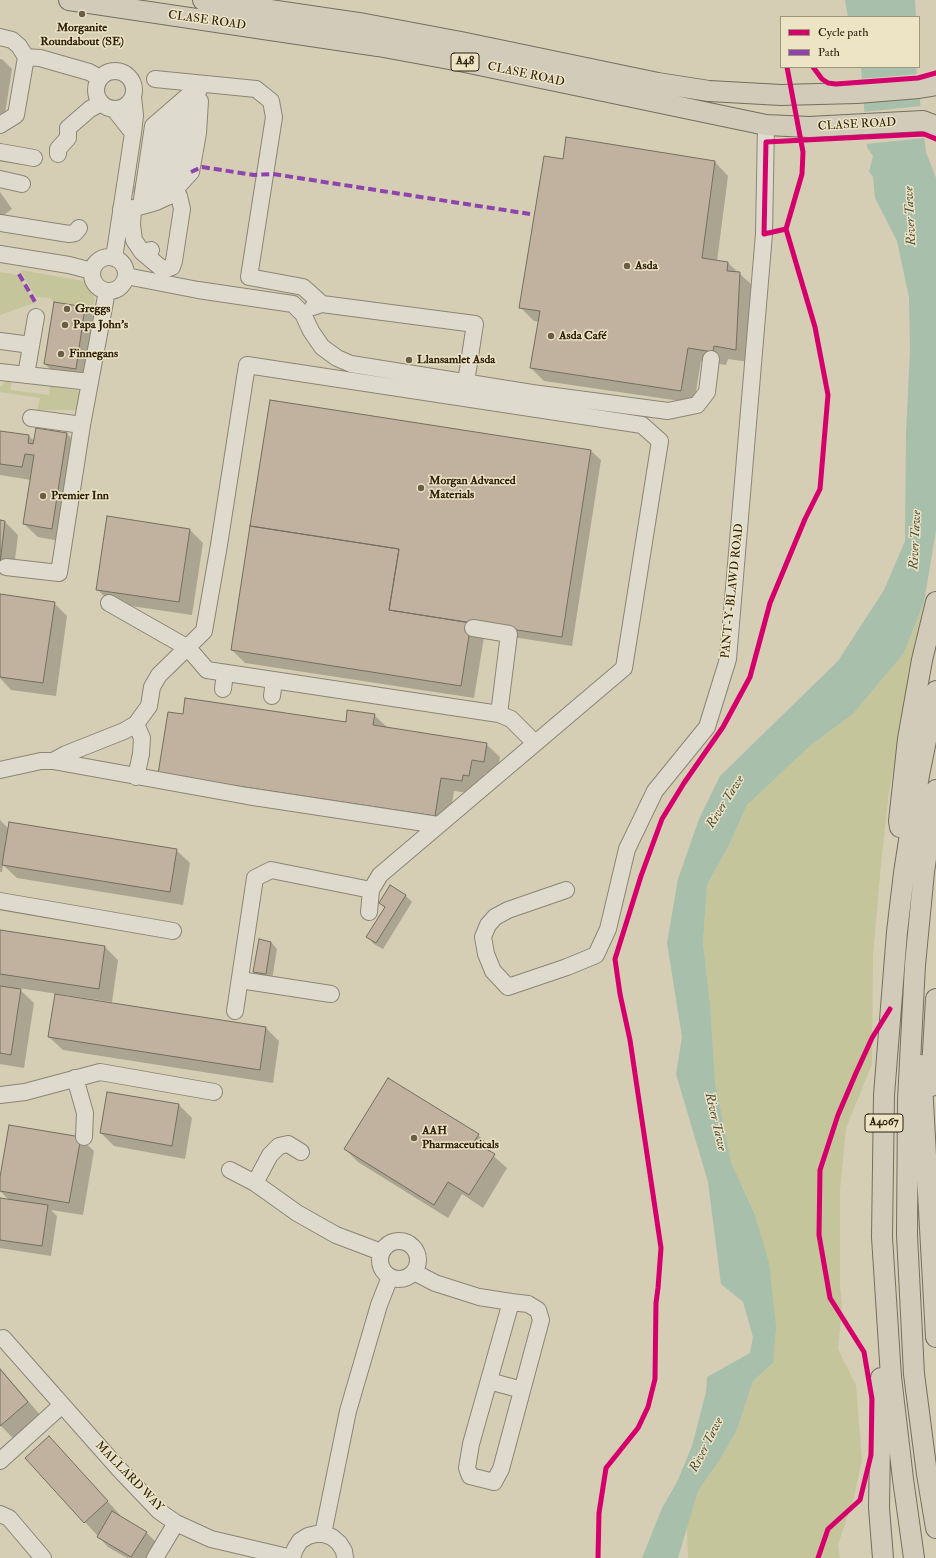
<!DOCTYPE html>
<meta charset="utf-8">
<style>
body{margin:0}
#map{position:relative;width:936px;height:1558px;overflow:hidden;background:#d5ceb4;font-family:"IM FELL Double Pica",serif}
canvas{display:block}
.legend{position:absolute;left:780px;top:16px;width:140px;height:52px;box-sizing:border-box;background:#ede4c5;border:1px solid #a1967c;margin:0;padding:5px 7px;list-style:none;font-size:12px;color:#2f210e}
.legend li{display:flex;align-items:center;gap:8px;height:20px}
.legend b{width:20px;border:1px solid #a1967c}
</style>
<div id="map">
<canvas width="936" height="1558"></canvas>
<ul class="legend">
<li><b style="height:5px;background:#d6006c"></b>Cycle path</li>
<li><b style="height:5px;background:#8e44ad"></b>Path</li>
</ul>
</div>
<script>
const g = document.querySelector('canvas').getContext('2d');
g.lineJoin = 'round';
function fill(path, color) { g.fillStyle = color; g.fill(path, 'evenodd'); }
const shape = rows => new Path2D(rows.map(r => 'M' + r).join(''));
function strokePath(path, color, width, dash) { g.strokeStyle = color; g.lineWidth = width; g.lineCap = dash ? 'butt' : 'round'; g.setLineDash(dash || []); g.stroke(path); }
function drawText(font, color, halo, rows, align = 'center') {
  g.font = font + ' "IM FELL Double Pica",serif'; g.lineWidth = 3; g.setLineDash([]); g.textBaseline = 'middle'; g.strokeStyle = halo; g.fillStyle = color; for (const [text, x, y, turn = 0] of rows) {
    g.save(); g.translate(x, y); g.rotate((+turn || 0) * Math.PI / 180); g.textAlign = isNaN(turn) ? turn : align; if (halo) g.strokeText(text, 0, 0); g.fillText(text, 0, 0); g.restore();
  }
}
fill(shape([
 [20,270,84,281,87,285,95,299,93,307,85,307,54,302,50,298,36,297],
 [0,272,18,275,34,303,0,315],
 [6,381,12,381,10,390,49,395,50,386,80,391,81,405,76,410,37,410,40,398,0,392,0,387],
 [924,602,889,792,881,864,873,956,872,1064,846,1128,840,1189,840,1284,842,1308,838,1349,856,1385,862,1460,854,1497,838,1545,840,1558,688,1558,687,1526,698,1491,719,1461,737,1430,753,1381,773,1363,755,1215,731,1162,715,1081,710,1004,703,943,707,885,729,845,747,805,811,745,853,714,904,653]
]), '#c4c59a');
fill(shape([
 [845,0,915,0,916,17,848,17],
 [861,67,916,67,926,152,936,178,936,531,924,602,904,653,853,714,811,745,747,805,729,845,707,885,703,943,710,1004,715,1081,731,1162,755,1215,769,1263,776,1326,773,1363,753,1381,737,1430,719,1461,698,1491,678,1558,642,1558,662,1508,677,1482,692,1446,706,1392,707,1377,750,1353,753,1337,743,1302,721,1284,708,1182,676,1074,682,1037,667,943,678,879,699,819,720,776,838,661,884,590,905,541,906,433,910,351,909,297,897,241,875,198,873,177,869,172,873,156,867,147]
]), '#a8bfab');
fill(shape([
 [918,74,920,96,862,101,860,79],
 [922,106,925,138,865,144,863,112]
]), '#d5ceb4');
fill(shape([
 [0,59,2,59,12,69,4,120,0,120],
 [567,138,715,162,728,176,717,261,728,263,753,286,749,362,728,359,726,365,701,361,694,403,544,381,531,368,539,322,534,321,520,307,563,160],
 [136,180,141,181,136,195,133,192],
 [0,192,12,209,0,218],
 [85,308,95,318,86,379,55,374,45,364],
 [37,429,67,434,80,447,65,542,38,537,24,524,31,480,0,475,0,432,29,436,35,442],
 [591,451,601,460,572,646,479,632,484,637,474,698,245,663,232,650],
 [0,521,5,522,18,535,13,576,0,574],
 [190,530,203,543,192,615,111,603,97,589],
 [0,595,54,603,67,616,56,696,11,690,0,678],
 [184,715,346,723,374,715,388,728,486,744,500,757,497,775,485,773,482,789,475,794,454,791,448,829,172,787],
 [0,820,9,829,176,850,190,863,183,905,17,878,3,865,2,872,0,872],
 [405,895,412,902,383,949,374,944,368,937,385,908,381,903],
 [0,931,105,947,118,960,112,1002,18,988,34,1003,24,1068,0,1064],
 [271,942,277,949,272,980,261,978,254,972],
 [56,996,266,1028,279,1041,273,1083,63,1050,49,1037],
 [179,1105,192,1118,185,1159,114,1146,101,1133],
 [478,1135,492,1148,489,1152,507,1168,483,1208,462,1194,448,1218,358,1162,345,1149],
 [80,1138,94,1151,83,1215,51,1210,57,1216,51,1256,0,1248,0,1199,9,1200,0,1191,0,1183],
 [0,1368,41,1416,14,1439,0,1425],
 [62,1451,120,1515,119,1516,146,1532,156,1542,147,1558,127,1558,108,1547,85,1522]
]), '#0003');
const building = shape([
 [566,137,715,161,702,258,728,262,727,271,740,272,736,350,714,346,713,352,688,348,681,391,530,368,540,311,519,308,544,156,563,159,566,137],
 [54,302,85,307,76,369,44,364,54,302],
 [270,400,591,450,562,637,389,610,399,549,250,526,270,400],
 [36,428,67,433,52,529,23,524,34,455,25,454,22,467,0,464,0,431,29,435,28,443,33,444,36,428],
 [107,516,190,529,179,602,96,590,107,516],
 [0,520,5,521,0,563,0,520],
 [250,526,399,549,389,610,471,623,461,686,231,650,250,526],
 [0,594,55,602,43,683,0,677,0,594],
 [185,698,346,722,347,710,375,714,373,725,487,743,484,762,472,760,469,776,463,775,462,781,441,778,435,816,158,774,168,712,183,714,185,698],
 [9,822,177,849,170,892,2,865,9,822],
 [390,885,406,895,376,943,366,937,385,907,379,903,390,885],
 [0,930,105,946,99,989,0,974,0,930],
 [259,939,271,942,266,974,253,972,259,939],
 [0,986,21,989,11,1055,0,1053,0,986],
 [55,994,266,1027,260,1070,48,1037,55,994],
 [388,1078,479,1134,474,1142,495,1154,469,1195,448,1182,434,1205,344,1149,388,1078],
 [107,1092,179,1104,172,1146,100,1133,107,1092],
 [9,1125,81,1137,69,1203,0,1191,0,1177,9,1125],
 [0,1198,48,1205,42,1246,0,1240,0,1198],
 [0,1369,28,1402,0,1426,0,1369],
 [49,1436,108,1501,84,1523,25,1458,49,1436],
 [112,1511,147,1532,131,1557,97,1537,112,1511]
]);
fill(building, '#c1b29f');
strokePath(building, '#746e5f', 1);
const minor = shape([
 [0,37,12,40,19,46,26,57],
 '96 90a19 19 0 1 1 38 0a19 19 0 1 1-38 0Z',
 [155,79,256,89,271,101,274,117,249,277,303,287,322,304],
 [114,109,133,133,135,115,133,97],
 [0,125,16,115,26,57,40,58,89,72,100,78],
 [0,152,34,158],
 [58,154,58,149,68,138,68,128,90,109,101,103],
 [0,179,22,184],
 [156,202,168,127,181,111],
 [141,206,153,126,198,87],
 [133,208,132,225,134,240,142,252,151,250],
 [121,209,135,208,156,202,169,196,191,172,198,133,200,101],
 [0,223,69,234,75,233,79,228],
 [142,252,160,267,166,269,172,267,174,261,182,209,179,196,173,192,183,131,201,84],
 [0,254,69,265,92,271],
 '92 274a17 17 0 1 1 34 0a17 17 0 1 1-34 0Z',
 [114,258,133,133],
 [126,276,198,290,293,304,303,314,311,331,322,347,337,358,351,364,532,393,668,411,697,405,707,392,711,359],
 [313,307,322,304,475,324,466,382],
 [0,341,31,345],
 [0,372,90,382],
 [26,375,36,317],
 [31,418,82,425],
 [6,567,59,573,82,425,107,291],
 [109,603,188,648,207,670,499,714,511,719,535,743],
 [473,628,509,634,499,714],
 [223,689,225,673],
 [272,696,274,680],
 [53,761,247,796,438,825],
 [0,770,41,761,53,761,66,754,124,731,136,724,149,706,152,687,159,675,204,631,219,545,247,365,642,425,660,441,624,668,380,875,371,890,369,912],
 [136,777,141,754,142,738,136,724],
 [566,890,508,910,495,917,488,925,483,937,486,954,493,971,508,987,567,967,596,955,608,929,627,849,655,791,707,727,728,659,764,234,766,125],
 [0,901,173,931],
 [240,980,331,994],
 [235,1011,255,878,271,870,371,890],
 [75,1078,85,1113,84,1137],
 [0,1095,25,1092,100,1072,214,1092],
 [230,1170,255,1183,297,1213,336,1235,381,1252],
 [255,1183,270,1155,279,1146,288,1144,301,1152],
 '380 1260a19 19 0 1 1 38 0a19 19 0 1 1-38 0Z',
 [414,1272,435,1283,479,1297,511,1302,528,1304,538,1310,541,1320,501,1469,494,1482,470,1476,467,1468,471,1444,511,1302],
 [3,1338,119,1469,159,1511,176,1523,211,1539,292,1558],
 [489,1381,522,1390],
 [0,1461,62,1405],
 [0,1514,9,1518,43,1558],
 [323,1534,348,1411,379,1305,390,1277],
 [155,1558,176,1523],
 [292,1558,295,1549,300,1541,308,1536,316,1534,323,1534,332,1537,339,1543,344,1551,345,1558]
]);
const major = shape([
 [69,0,378,46,460,61,766,125,809,127,923,121,936,126],
 [203,0,365,24,461,42,658,83,709,91,781,95,857,93,919,88,936,85],
 [936,790,924,872,915,965,908,1100,907,1235,914,1374,927,1474,936,1528],
 [900,827,899,821,908,739,922,660,936,602],
 [921,1065,936,1337],
 [931,1086,936,999],
 [881,1378,879,1508,883,1558],
 [914,1558,903,1479,891,1377,882,1237,884,1095,897,932,904,873,919,775,936,691]
]);
strokePath(minor, '#8b8575', 18);
strokePath(major, '#746e5f', 22);
strokePath(minor, '#dedbce', 16);
strokePath(major, '#d3cbb9', 20);
strokePath(shape([
 [191,172,202,167,254,175,273,174,530,214],
 [19,274,35,302]
]), '#8e44ad', 4, [8, 4]);
strokePath(shape([
 [813,67,822,79,828,83,836,84,918,78,936,73],
 [786,229,764,234,766,142,924,134,936,139],
 [598,1558,599,1513,606,1468,638,1428,648,1407,655,1379,656,1303,658,1288,661,1248,630,1040,620,994,615,959,641,876,662,819,684,783,723,727,750,677,770,603,805,519,820,489,828,395,815,327,786,229,802,174,803,152,787,67],
 [818,1558,828,1529,860,1500,871,1455,872,1399,864,1352,830,1298,819,1235,820,1170,838,1115,856,1073,872,1038,890,1009]
]), '#d6006c', 5);
for (const [x, y, r, color] of [
 [82,14,4,"#695e48"],
 [627,266,4,"#695e48"],
 [67,309,4,"#695e48"],
 [65,325,4,"#695e48"],
 [551,336,4,"#695e48"],
 [61,354,4,"#695e48"],
 [409,360,4,"#695e48"],
 [421,488,4,"#695e48"],
 [43,496,4,"#695e48"],
 [414,1138,4,"#695e48"]
]) { const dot = new Path2D(); dot.arc(x, y, r, 0, 2 * Math.PI); g.fillStyle = color; g.fill(dot); strokePath(dot, '#ede4c5', 1.5); }
for (const [x, y, w] of [
 [465,62,28],
 [884,1123,38]
]) { const box = new Path2D(); box.roundRect(x - w / 2, y - 9, w, 18, 3); g.fillStyle = '#ede4c5'; g.fill(box); strokePath(box, '#2f210e', 1); }
drawText('bold 11px', '#2f210e', null, [
 ["A48",465,62],
 ["A4067",884,1123]
]);
drawText('12px', '#2f210e', '#ede4c5', [
 ["CLASE ROAD",207,21,8],
 ["CLASE ROAD",526,75,12],
 ["CLASE ROAD",857,125,-3],
 ["PANT-Y-BLAWD ROAD",733,591,-84],
 ["MALLARD WAY",129,1477,46]
]);
drawText('bold 12px', '#2f210e', '#ede4c5', [
 ["Morganite",82,28,"center"],
 ["Roundabout (SE)",82,42,"center"],
 ["Asda",635,266],
 ["Greggs",75,309],
 ["Papa John's",73,325],
 ["Asda Café",559,336],
 ["Finnegans",69,354],
 ["Llansamlet Asda",417,360],
 ["Morgan Advanced",429,481],
 ["Materials",429,495],
 ["Premier Inn",51,496],
 ["AAH",422,1131],
 ["Pharmaceuticals",422,1145]
], 'left');
drawText('italic 13px', '#4e4f3c', '#ede4c5', [
 ["River Tawe",911,216,-93],
 ["River Tawe",916,540,-87],
 ["River Tawe",726,802,-58],
 ["River Tawe",715,1122,77],
 ["River Tawe",707,1445,-63]
]);
</script>
